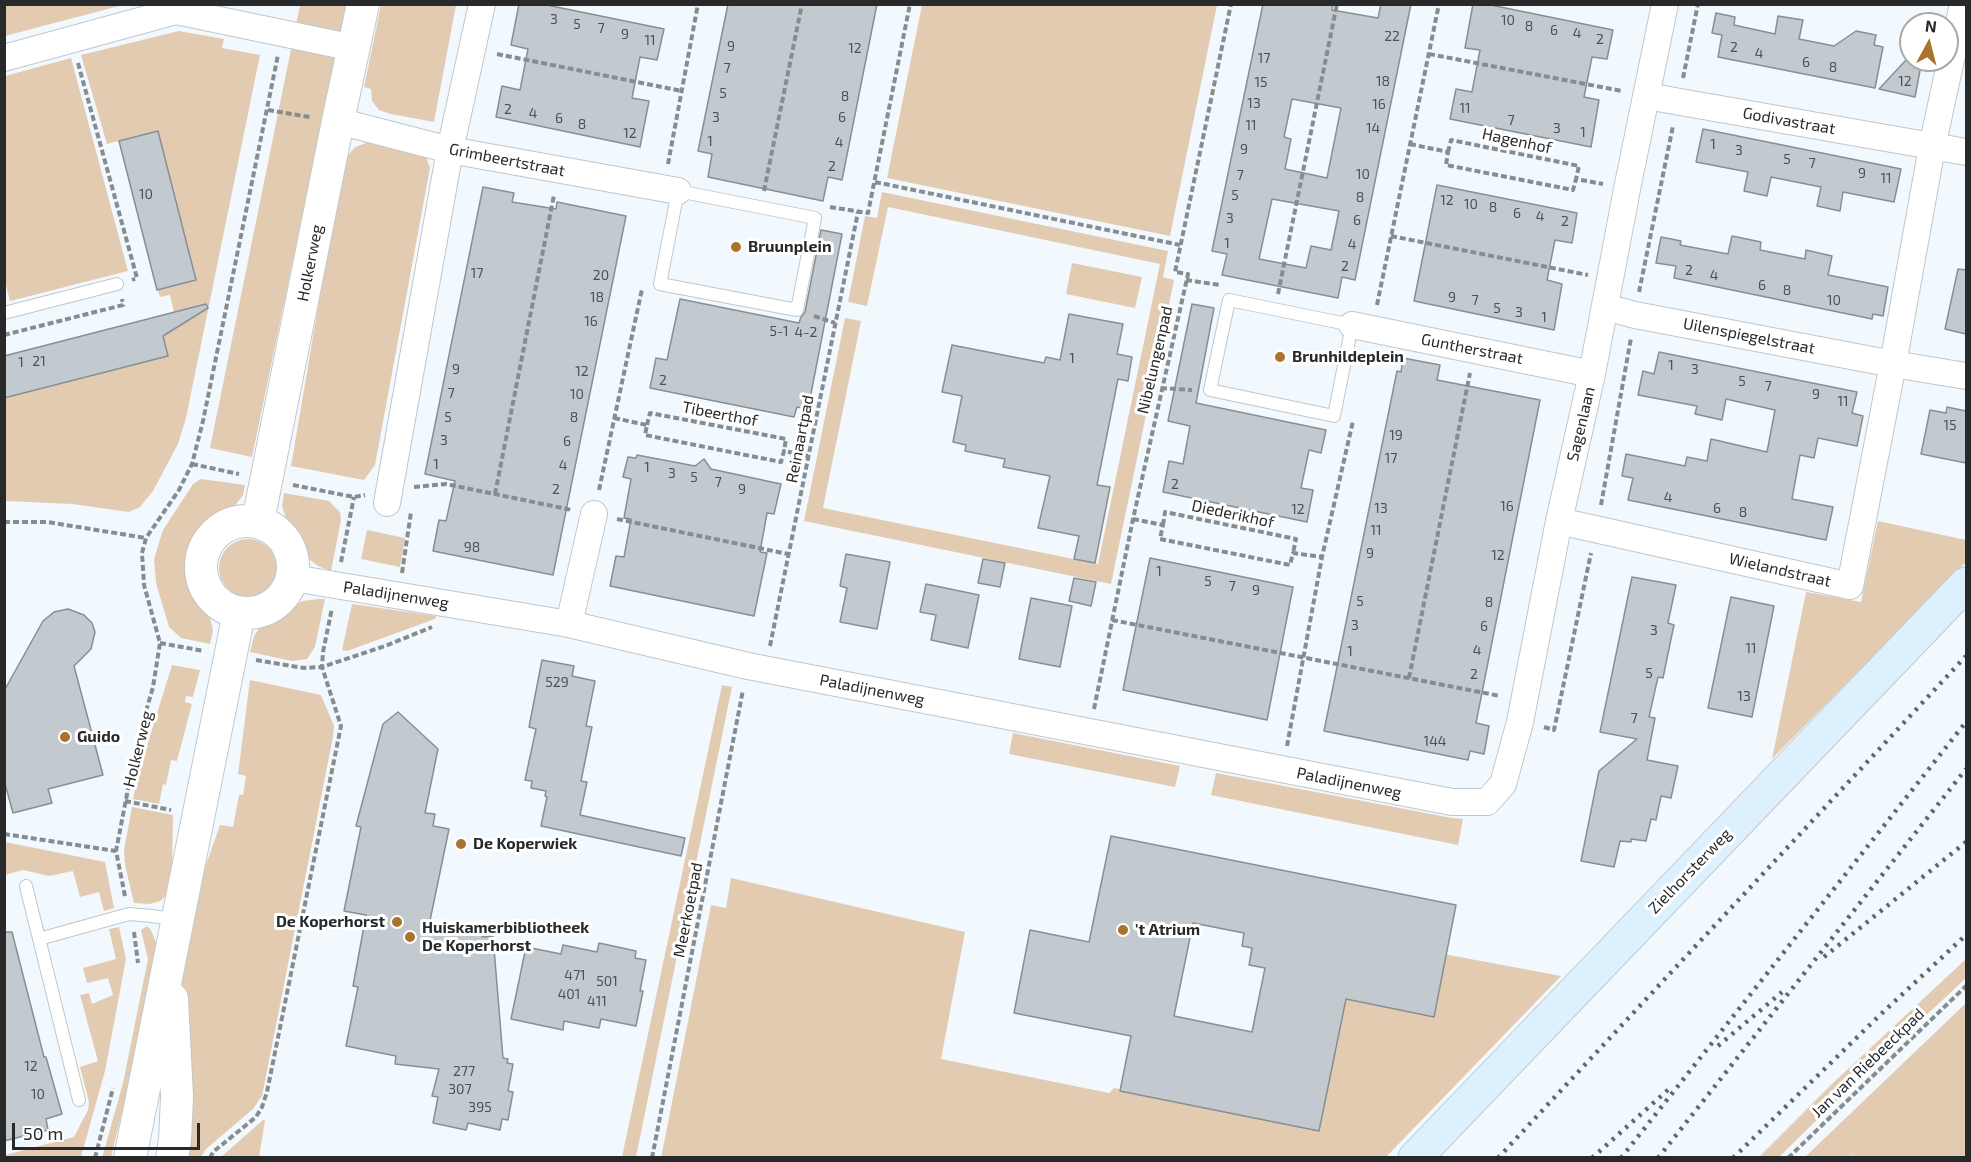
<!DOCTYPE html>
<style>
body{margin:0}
#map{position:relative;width:1971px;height:1162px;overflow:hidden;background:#f1f9fe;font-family:"Exo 2",sans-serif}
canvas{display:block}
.frame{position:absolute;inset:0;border:6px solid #27292b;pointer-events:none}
.north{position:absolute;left:1899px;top:12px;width:60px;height:60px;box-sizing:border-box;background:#fff;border:2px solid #a9a9aa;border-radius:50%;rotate:7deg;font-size:16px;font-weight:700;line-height:24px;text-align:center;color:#27292b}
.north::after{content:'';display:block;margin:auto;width:21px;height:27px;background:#a8732d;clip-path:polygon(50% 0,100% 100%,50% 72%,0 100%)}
.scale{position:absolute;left:12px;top:1123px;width:188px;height:27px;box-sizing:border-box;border:3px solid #27292b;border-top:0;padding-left:8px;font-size:18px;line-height:21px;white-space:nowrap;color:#27292b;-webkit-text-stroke:4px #fff;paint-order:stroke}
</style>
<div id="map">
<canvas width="1971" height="1162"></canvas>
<div class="frame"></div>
<div class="north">N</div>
<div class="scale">50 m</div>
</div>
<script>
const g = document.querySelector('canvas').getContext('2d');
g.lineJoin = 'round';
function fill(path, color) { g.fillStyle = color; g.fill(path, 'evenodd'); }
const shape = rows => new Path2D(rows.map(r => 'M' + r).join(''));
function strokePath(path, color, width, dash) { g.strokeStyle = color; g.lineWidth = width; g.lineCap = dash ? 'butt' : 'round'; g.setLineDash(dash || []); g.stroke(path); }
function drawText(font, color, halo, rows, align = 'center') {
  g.font = font + ' "Exo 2",sans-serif'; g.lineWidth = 6; g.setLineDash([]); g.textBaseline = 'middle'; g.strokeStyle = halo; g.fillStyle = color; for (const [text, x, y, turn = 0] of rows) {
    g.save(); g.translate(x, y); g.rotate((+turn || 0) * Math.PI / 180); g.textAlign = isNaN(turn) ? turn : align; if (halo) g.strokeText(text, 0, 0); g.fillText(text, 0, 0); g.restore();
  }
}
fill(shape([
 [5,4,123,4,123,5,5,36],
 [300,5,346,5,252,457,210,448],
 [381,5,456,5,434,122,391,114,379,110,372,101,371,89,364,87],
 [922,5,1217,5,1170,236,887,178],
 [179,31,224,39,222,48,260,55,186,418,178,444,153,491,140,507,129,512,72,504,5,501,5,398,167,356,157,316,164,314,167,325,177,325,170,295,160,297,158,290,196,280,158,131,107,144,81,55],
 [71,58,128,271,10,301,4,277,5,76],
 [369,142,426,157,430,168,375,465,364,480,291,466,343,161,355,147],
 [882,192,1168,251,1163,277,1174,280,1111,584,804,521,845,318,861,321,823,508,1098,564,1160,264,888,207,867,306,848,302,865,216,877,218],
 [1072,263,1142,277,1135,308,1066,294],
 [201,479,245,485,243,495,231,511,204,532,194,549,191,571,196,593,210,618,213,630,210,644,181,638,169,627,156,583,154,559,163,530,193,484],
 [284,493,329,501,340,512,341,520,331,571,318,566,309,559,289,528,282,506],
 [1878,521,1966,540,1966,562,1772,759,1806,592,1861,602],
 [367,530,405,538,400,567,361,559],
 '219 568a29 29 0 1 1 58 0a29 29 0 1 1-58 0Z',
 [318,599,325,599,315,647,307,659,292,661,250,652,254,636,260,627,289,608,303,601],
 [352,604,436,616,435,619,347,651,342,650],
 [172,665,200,670,193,697,186,696,185,702,192,704,177,761,171,760,166,785,163,784,159,804,133,799,138,775],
 [250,680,321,695,334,726,333,737,262,1096,253,1109,206,1149,201,1157,182,1158,185,1072,182,977,195,896,220,825,233,827,239,795,243,795,246,776,238,774],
 [722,685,732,687,636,1157,622,1157],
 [1013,733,1180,766,1175,787,1009,754],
 [1216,773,1452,818,1463,819,1458,845,1211,795],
 [132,807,173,815,172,869,168,894,160,901,150,904,134,903,125,865,124,850],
 [5,842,105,862,114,908,104,911,99,892,80,897,73,871,49,876,23,870,5,875],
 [731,878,965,932,941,1059,1109,1093,1114,1088,1312,1129,1353,937,1561,976,1386,1157,661,1158,711,905,726,908],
 [147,926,151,930,157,945,129,1084,111,1157,102,1158,123,1083,148,959,141,930],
 [119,927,126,959,105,1071,81,1157,5,1157,5,1155,74,1137,88,1110,89,1102,80,1067,98,1061,80,995,89,993,92,1004,113,995,108,978,87,983,83,968,116,959,109,929],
 [1966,959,1966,978,1871,1067,1779,1157,1759,1157,1834,1082],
 [1966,1003,1966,1157,1850,1157,1855,1152,1849,1157,1805,1157],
 [263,1120,265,1120,259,1157,221,1157]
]), '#e3cbb1');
const building = shape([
 [519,4,542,4,664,29,657,60,640,57,632,98,649,101,640,147,496,117,502,86,520,90,528,49,511,45,519,4],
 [728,4,877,4,842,180,828,177,823,201,708,177,712,154,698,151,728,4],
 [1263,4,1333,4,1332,10,1378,18,1381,4,1411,4,1355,280,1342,277,1338,298,1222,275,1227,254,1212,251,1263,4],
 [1292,99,1341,108,1327,178,1285,169,1291,139,1284,137,1292,99],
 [1272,199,1339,211,1331,250,1311,246,1306,268,1259,259,1272,199],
 [1473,4,1486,4,1613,30,1607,59,1592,57,1584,97,1599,100,1591,147,1450,119,1456,89,1472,92,1480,50,1465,48,1473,4],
 [1716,13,1735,17,1734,25,1775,34,1778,16,1803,20,1799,39,1834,46,1856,31,1876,35,1874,45,1883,47,1875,88,1718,57,1722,35,1712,33,1716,13],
 [1906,60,1922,60,1915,97,1879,89,1906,60],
 [1703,129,1901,169,1894,202,1843,192,1840,211,1817,206,1821,187,1771,177,1767,196,1744,191,1748,172,1696,162,1703,129],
 [158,131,196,280,157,290,119,141,158,131],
 [1437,185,1577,213,1572,243,1555,240,1547,280,1562,284,1554,330,1414,301,1437,185],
 [483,187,514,193,512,202,556,209,557,202,626,216,553,575,433,551,439,520,446,521,455,481,425,474,483,187],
 [821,230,842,234,808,409,797,407,794,417,650,388,656,358,667,360,680,299,799,323,801,317,805,312,821,230],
 [1732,236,1761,242,1760,250,1805,259,1806,250,1832,256,1828,275,1888,287,1883,316,1873,314,1872,319,1674,278,1676,266,1656,263,1661,237,1681,241,1680,245,1728,254,1732,236],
 [1958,269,1966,270,1966,334,1945,329,1958,269],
 [206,304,208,308,163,336,168,356,4,398,4,356,206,304],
 [1192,304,1214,308,1196,403,1326,430,1321,453,1309,450,1301,488,1313,490,1307,522,1163,492,1169,461,1183,464,1190,426,1168,421,1192,304],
 [1069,314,1123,324,1117,354,1132,357,1128,381,1118,379,1097,485,1110,487,1095,563,1074,559,1079,536,1038,528,1050,476,1003,467,1005,459,965,451,966,445,953,442,962,396,942,392,952,345,1044,363,1046,357,1060,360,1069,314],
 [1659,352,1857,392,1852,413,1863,416,1857,446,1818,438,1814,458,1800,455,1792,499,1833,507,1826,540,1628,500,1633,478,1622,476,1626,454,1685,466,1687,457,1707,461,1711,439,1767,452,1775,410,1726,399,1722,420,1695,414,1697,406,1638,395,1643,371,1654,374,1659,352],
 [1403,358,1440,365,1437,380,1540,400,1476,723,1489,726,1484,754,1470,751,1468,760,1324,731,1397,371,1401,372,1403,358],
 [1947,407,1966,411,1966,463,1921,454,1930,410,1946,413,1947,407],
 [637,455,695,466,704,459,711,469,781,484,774,514,767,513,760,552,767,553,754,616,610,586,616,556,624,557,631,519,624,518,631,479,623,477,628,457,636,458,637,455],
 [846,554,890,562,877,629,840,622,847,588,840,586,846,554],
 [1150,558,1293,587,1267,720,1123,690,1150,558],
 [983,559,1005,563,1000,587,978,583,983,559],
 [1632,577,1676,585,1668,623,1674,625,1671,639,1663,678,1658,677,1649,717,1655,718,1647,760,1678,766,1671,798,1661,796,1656,820,1651,819,1646,841,1631,839,1631,842,1620,841,1614,867,1581,861,1599,771,1637,739,1600,732,1632,577],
 [1074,578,1096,582,1091,606,1069,601,1074,578],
 [926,584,979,595,968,648,931,640,936,615,920,612,926,584],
 [1731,597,1774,606,1752,717,1708,708,1731,597],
 [1031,598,1072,606,1060,667,1019,659,1031,598],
 [68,609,84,615,92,623,95,632,91,649,74,666,103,775,48,789,52,803,13,813,4,780,4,691,43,621,54,612,68,609],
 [542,660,574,666,572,676,595,681,586,726,592,727,581,781,587,782,580,815,685,838,681,856,541,826,547,797,545,796,546,791,531,788,532,781,525,780,536,729,529,727,542,660],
 [398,712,438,749,425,813,435,814,433,826,449,829,428,930,459,935,466,929,479,932,483,937,493,936,503,1058,508,1059,507,1063,513,1064,508,1091,513,1092,508,1120,502,1119,500,1130,468,1123,466,1130,433,1123,438,1097,432,1096,439,1069,395,1064,396,1056,346,1046,358,987,353,986,366,915,344,911,361,827,356,826,383,724,398,712],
 [1111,836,1456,905,1434,1017,1346,999,1319,1131,1120,1091,1131,1036,1014,1013,1030,930,1089,942,1111,836],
 [1193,923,1244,933,1242,946,1252,948,1249,965,1265,968,1252,1032,1174,1016,1193,923],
 [4,932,12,932,44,1057,46,1057,62,1114,46,1119,48,1130,4,1141,4,932],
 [599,943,636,951,635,958,646,960,640,991,643,991,636,1026,601,1019,599,1028,564,1021,563,1030,511,1019,526,947,561,954,563,945,597,952,599,943]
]);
fill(building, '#c3cacf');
strokePath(building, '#888f93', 1.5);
const service = shape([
 [678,191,815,218,797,310,660,284,678,191],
 [1229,300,1352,325,1334,416,1210,390,1229,300],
 [4,313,117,284],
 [26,886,79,1100],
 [39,939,129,914,152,916,177,920]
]);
const minor = shape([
 [4,58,176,11,354,48],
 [1646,96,1966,152],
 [338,121,450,150,678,191],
 [1605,307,1635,315,1893,364,1966,376],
 [1352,325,1592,374],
 [387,503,450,150,482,4],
 [1559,521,1850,586,1893,364,1932,147,1963,4],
 [293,578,569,624,748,666,1452,802,1487,802,1503,784,1520,722,1559,521,1592,374,1627,189,1665,4],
 [569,624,594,514]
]);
const tertiary = shape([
 '201 567a46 46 0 1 1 92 0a46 46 0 1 1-92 0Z',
 [258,521,338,121,363,4],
 [172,999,177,1097,175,1140,172,1158],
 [130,1158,239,613]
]);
const secondary = shape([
 [1415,1158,1966,584]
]);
strokePath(service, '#c0c7cc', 14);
strokePath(minor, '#c0c7cc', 28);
strokePath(tertiary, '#c0c7cc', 34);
strokePath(secondary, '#c0c7cc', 35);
strokePath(shape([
 [497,54,682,91],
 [1429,54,1622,91],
 [78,63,137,278,132,280],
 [1683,78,1698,4],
 [268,110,310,117],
 [1410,144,1448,152,1446,165,1573,190,1576,179,1603,184],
 [1448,152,1451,140,1579,166,1576,179],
 [668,164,698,4],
 [875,182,1180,245],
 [764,191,802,4],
 [830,207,868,213,910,4],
 [1391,236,1588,275],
 [1186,280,1220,285],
 [1639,292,1673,126],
 [1278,294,1337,4],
 [1377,305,1439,4],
 [814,316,835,323],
 [4,335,123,305,122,299],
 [1161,388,1192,390],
 [614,418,647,425,645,435,781,462,784,451,808,456],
 [647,425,650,413,786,439,784,451],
 [192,464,239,474],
 [293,485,354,497,365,495],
 [414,487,446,484,572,510],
 [599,490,642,289],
 [495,494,554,195],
 [1601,505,1631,338],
 [617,519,788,554],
 [1133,519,1163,525,1160,539,1290,565,1293,553,1322,557],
 [4,522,47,522,146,538],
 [1163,525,1165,512,1296,539,1293,553],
 [341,562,354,497],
 [402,573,411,512],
 [1112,620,1500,696],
 [160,643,204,651],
 [770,646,858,212],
 [256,660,304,668,322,667,385,646,432,627],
 [1409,678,1470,373],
 [1094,709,1133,519,1188,274,1175,272,1231,4],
 [1544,727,1554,730,1591,553],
 [1287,746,1322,557,1353,421],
 [125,801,171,810],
 [4,834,116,851],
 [125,896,116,851,137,743,153,687,160,643,144,585,142,553,146,538,179,490,192,464,203,421,278,55],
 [134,932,138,963],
 [95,1158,113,1088],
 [210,1158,213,1152,256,1117,262,1107,267,1092,341,726,322,667,323,652,332,608],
 [652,1158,743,690],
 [1788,1158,1966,986]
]), '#878c8f', 4, [6, 3]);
strokePath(service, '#fff', 12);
strokePath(minor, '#fff', 26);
strokePath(tertiary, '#fff', 32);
strokePath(secondary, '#dcf1fd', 33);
strokePath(shape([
 [1824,957,1966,842],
 [1718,1046,1782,992],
 [1498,1158,1966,656],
 [1592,1158,1669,1089],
 [1621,1158,1966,722],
 [1658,1158,1966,769],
 [1733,1158,1880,1015,1966,935]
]), '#63676a', 4.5, [3, 6]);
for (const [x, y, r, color] of [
 [736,247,6,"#a8732d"],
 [1280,357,6,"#a8732d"],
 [65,737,6,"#a8732d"],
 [461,844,6,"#a8732d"],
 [397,922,6,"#a8732d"],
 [1123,930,6,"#a8732d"],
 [410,937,6,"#a8732d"]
]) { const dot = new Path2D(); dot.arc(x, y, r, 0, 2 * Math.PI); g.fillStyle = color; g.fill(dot); strokePath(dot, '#fff', 2); }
drawText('14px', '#4e5154', null, [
 ["3",554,19],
 ["10",1508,20],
 ["5",577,24],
 ["8",1529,26],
 ["7",601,28],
 ["6",1554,30],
 ["4",1577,33],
 ["9",625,34],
 ["22",1392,36],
 ["2",1600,39],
 ["11",650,40],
 ["9",731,46],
 ["2",1734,47],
 ["12",855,48],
 ["4",1759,53],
 ["17",1264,58],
 ["6",1806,62],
 ["8",1833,67],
 ["7",727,68],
 ["18",1383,81],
 ["12",1905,81],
 ["15",1261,82],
 ["5",723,93],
 ["8",845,96],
 ["13",1254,103],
 ["16",1379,104],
 ["11",1465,108],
 ["2",508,109],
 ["4",533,113],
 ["3",716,117],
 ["6",842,117],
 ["6",559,118],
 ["7",1511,120],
 ["8",582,124],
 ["11",1251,125],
 ["14",1373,128],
 ["3",1557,128],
 ["1",1583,132],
 ["12",630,133],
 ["1",710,141],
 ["4",839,142],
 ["1",1713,144],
 ["9",1244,149],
 ["3",1739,150],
 ["5",1787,159],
 ["7",1812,163],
 ["2",832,166],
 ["9",1862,173],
 ["10",1363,174],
 ["7",1240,175],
 ["11",1886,178],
 ["10",146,194],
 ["5",1235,195],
 ["8",1360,197],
 ["12",1447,200],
 ["10",1471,204],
 ["8",1493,207],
 ["6",1517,213],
 ["4",1540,216],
 ["3",1230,218],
 ["6",1357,220],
 ["2",1565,221],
 ["1",1227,243],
 ["4",1352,244],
 ["2",1345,266],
 ["2",1689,270],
 ["17",477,273],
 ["20",601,275],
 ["4",1714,275],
 ["6",1762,285],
 ["8",1787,290],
 ["18",597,297],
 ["9",1452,297],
 ["7",1475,300],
 ["10",1834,300],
 ["5",1497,308],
 ["3",1519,312],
 ["1",1544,317],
 ["16",591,321],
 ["5-1",779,331],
 ["4-2",806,332],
 ["1",1072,358],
 ["21",39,361],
 ["1",21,362],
 ["1",1671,365],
 ["9",456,369],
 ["3",1695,369],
 ["12",582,371],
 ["2",663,380],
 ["5",1742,381],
 ["7",1768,386],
 ["7",451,393],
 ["10",577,394],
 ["9",1816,394],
 ["11",1843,401],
 ["5",448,417],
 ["8",574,417],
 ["15",1950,425],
 ["19",1396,435],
 ["3",444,440],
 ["6",567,441],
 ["17",1391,458],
 ["1",436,464],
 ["4",563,465],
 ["1",647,467],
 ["3",672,473],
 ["5",694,477],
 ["7",718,482],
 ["2",1175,484],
 ["2",556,489],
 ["9",742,489],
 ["4",1668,497],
 ["16",1507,506],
 ["13",1381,508],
 ["6",1717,508],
 ["12",1298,509],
 ["8",1743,512],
 ["11",1376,530],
 ["98",472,547],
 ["9",1370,553],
 ["12",1498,555],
 ["1",1159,571],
 ["5",1208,581],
 ["7",1232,586],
 ["9",1256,590],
 ["5",1360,601],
 ["8",1489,602],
 ["3",1355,625],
 ["6",1484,626],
 ["3",1654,630],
 ["11",1751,648],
 ["4",1477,650],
 ["1",1350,651],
 ["5",1649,673],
 ["2",1474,674],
 ["529",557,682],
 ["13",1744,696],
 ["7",1634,718],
 ["144",1435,741],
 ["471",575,975],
 ["501",607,981],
 ["401",569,994],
 ["411",597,1001],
 ["12",31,1066],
 ["277",464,1071],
 ["307",460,1089],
 ["10",38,1094],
 ["395",480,1107]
]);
drawText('16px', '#27292b', '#fff', [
 ["Godivastraat",1789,121,10],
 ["Hagenhof",1517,141,12],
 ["Grimbeertstraat",507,160,11],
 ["Holkerweg",310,263,-79],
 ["Uilenspiegelstraat",1749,336,11],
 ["Guntherstraat",1472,349,11],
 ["Nibelungenpad",1155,360,-77],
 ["Tibeerthof",720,414,11],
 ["Sagenlaan",1581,424,-77],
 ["Reinaartpad",800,439,-79],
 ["Diederikhof",1233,514,12],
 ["Wielandstraat",1780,570,13],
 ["Paladijnenweg",396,595,9],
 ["Paladijnenweg",872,690,11],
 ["Holkerweg",138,749,-76],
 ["Paladijnenweg",1349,783,11],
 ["Zielhorsterweg",1690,871,-46],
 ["Meerkoetpad",688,910,-79],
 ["Jan van Riebeeckpad",1868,1063,-44]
]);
drawText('bold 16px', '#27292b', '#fff', [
 ["Bruunplein",748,247],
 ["Brunhildeplein",1292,357],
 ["Guido",77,737],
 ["De Koperwiek",473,844],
 ["De Koperhorst",385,922,"right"],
 ["Huiskamerbibliotheek",422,928],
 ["De Koperhorst",422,946],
 ["'t Atrium",1135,930]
], 'left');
</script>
